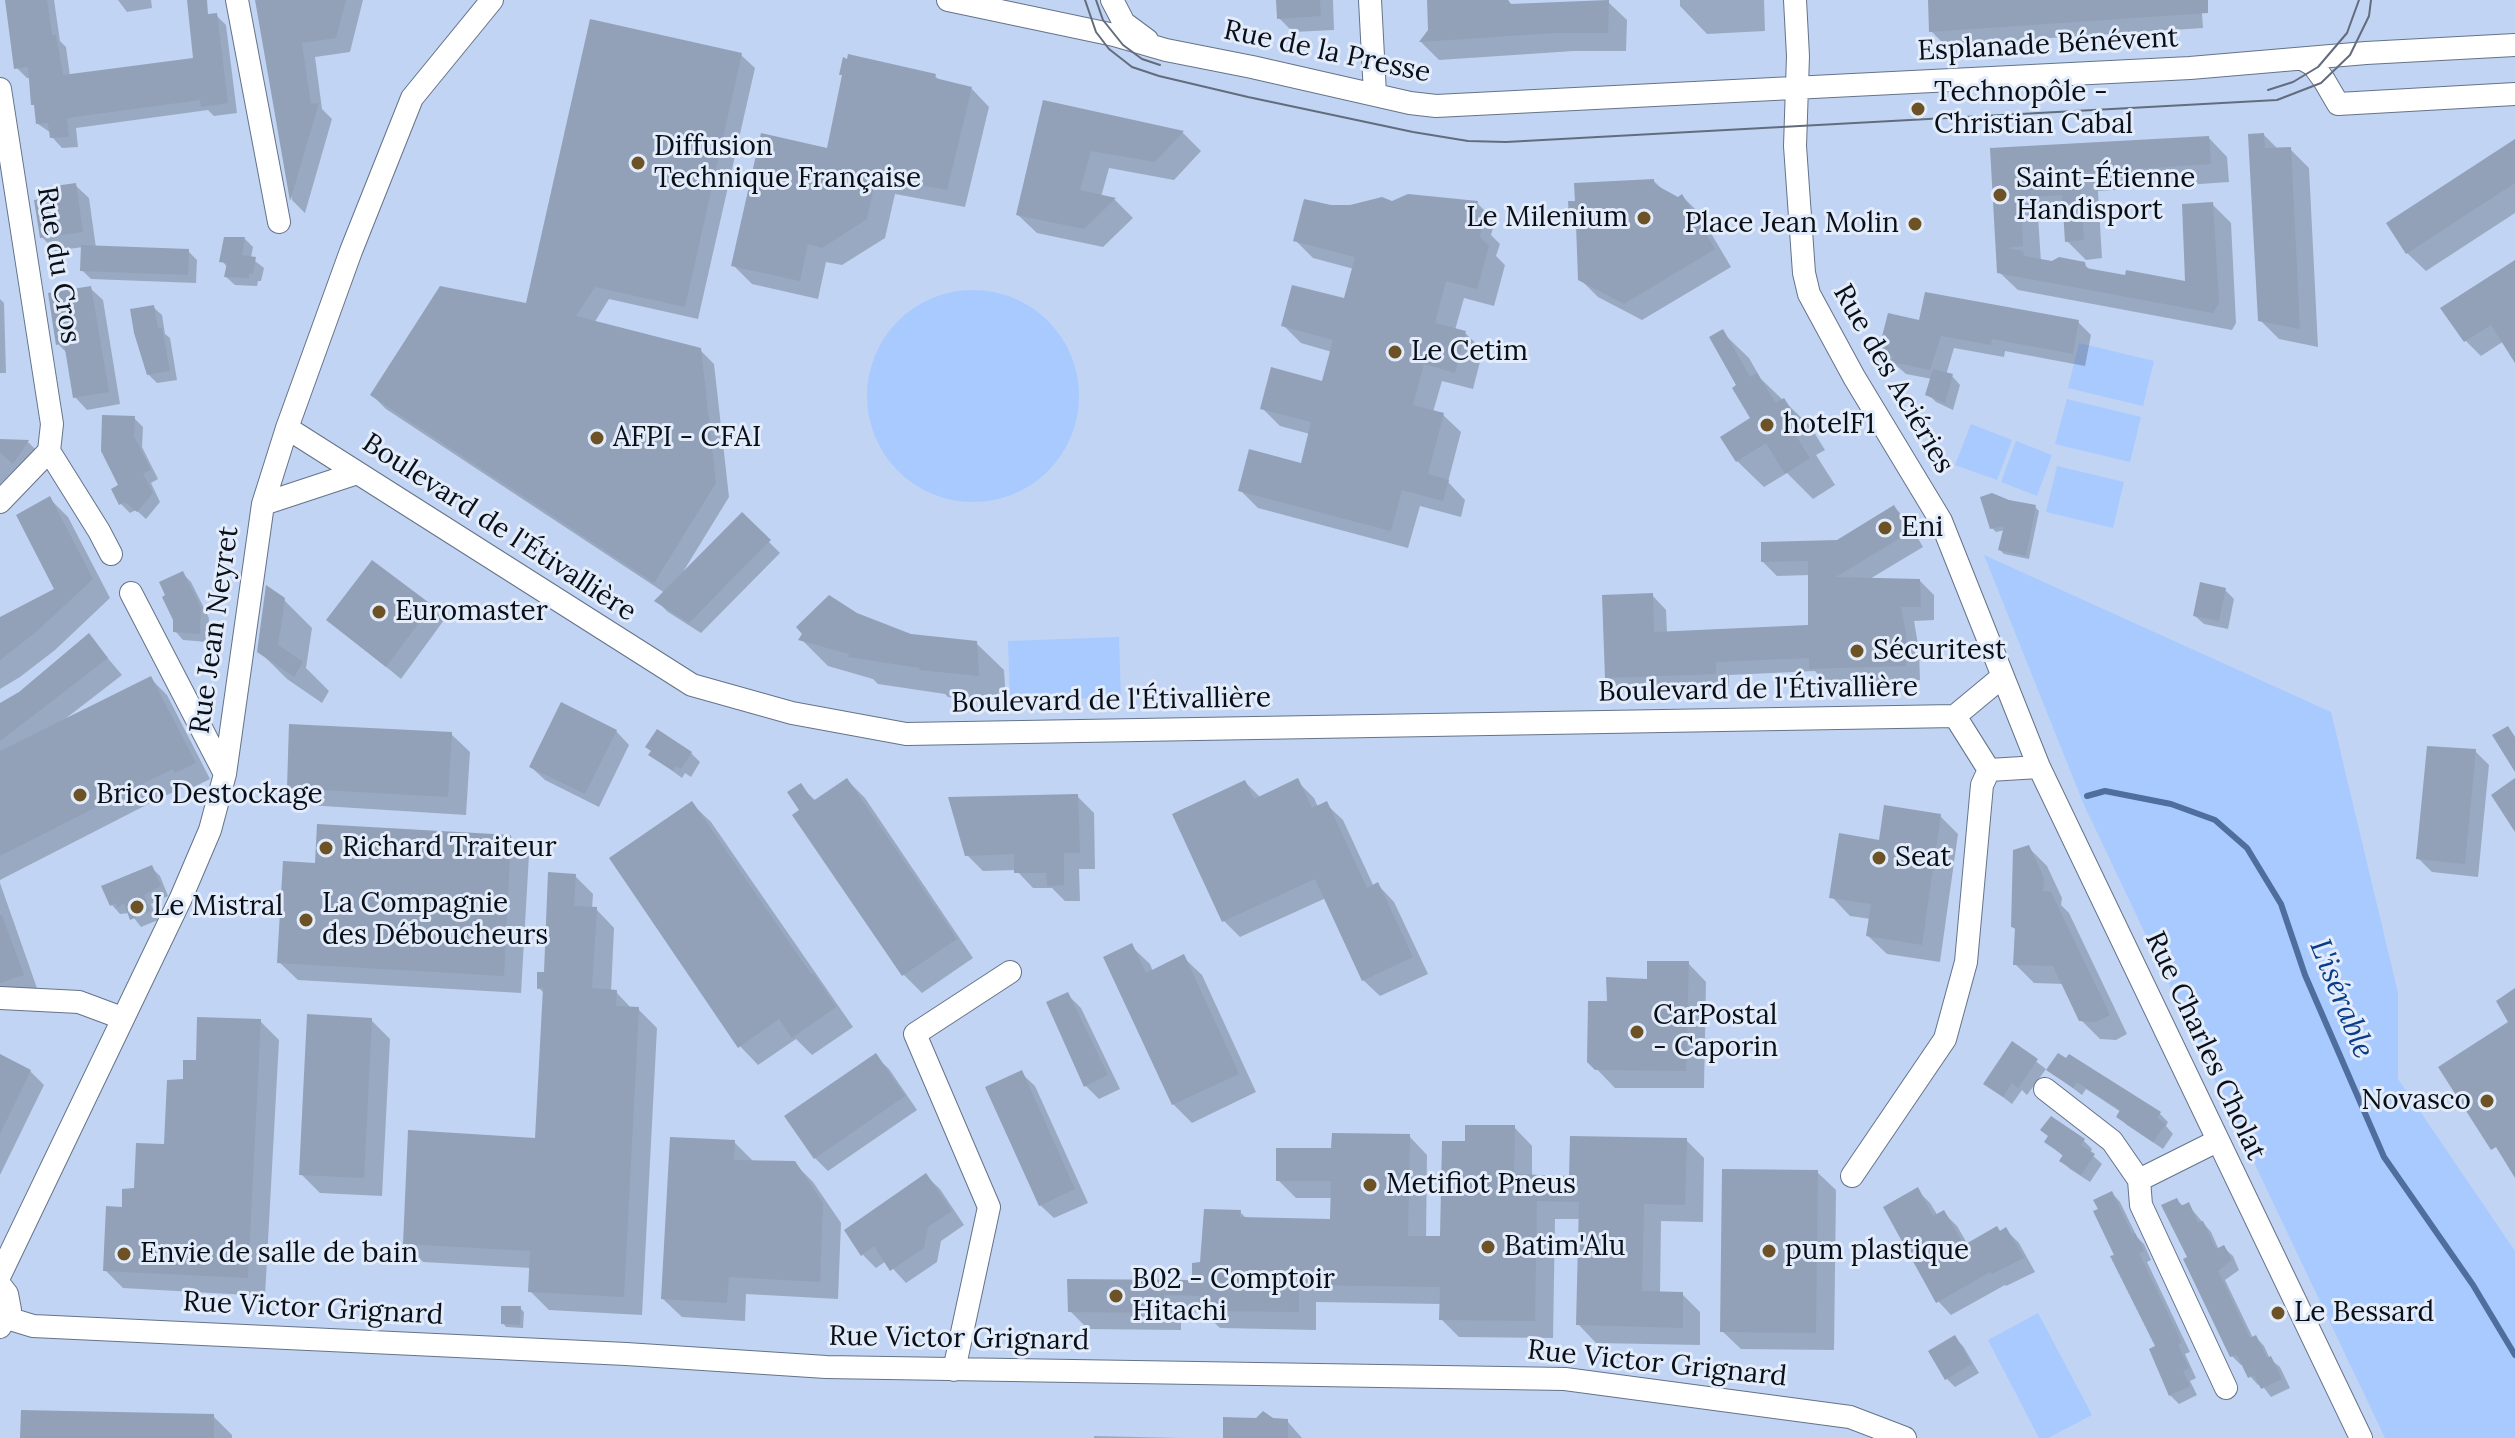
<!DOCTYPE html>
<meta charset="utf-8">
<style>
body{margin:0}
canvas{display:block;background:#d0e0f8}
</style>
<canvas width="2515" height="1438"></canvas>
<script>
const g = document.querySelector('canvas').getContext('2d');
g.lineJoin = 'round';
function fill(path, color) { g.fillStyle = color; g.fill(path, 'evenodd'); }
const shape = rows => new Path2D(rows.map(r => 'M' + r).join(''));
function strokePath(path, color, width, dash) { g.strokeStyle = color; g.lineWidth = width; g.lineCap = dash ? 'butt' : 'round'; g.setLineDash(dash || []); g.stroke(path); }
function drawText(font, color, halo, rows, align = 'center') {
  g.font = font + ' Lora,serif'; g.lineWidth = 6; g.setLineDash([]); g.textBaseline = 'middle'; g.strokeStyle = halo; g.fillStyle = color; for (const [text, x, y, turn = 0] of rows) {
    g.save(); g.translate(x, y); g.rotate((+turn || 0) * Math.PI / 180); g.textAlign = isNaN(turn) ? turn : align; if (halo) g.strokeText(text, 0, 0); g.fillText(text, 0, 0); g.restore();
  }
}
fill(shape([
 [0,0,2515,0,2515,1438,0,1438]
]), '#c1d4f3');
fill(shape([
 '867 396a106 106 0 1 1 212 0a106 106 0 1 1-212 0Z',
 [2079,343,2154,361,2143,406,2068,388],
 [2067,399,2141,417,2130,462,2055,444],
 [1971,424,2012,440,1997,480,1955,465],
 [2016,441,2052,455,2037,496,2001,482],
 [2057,466,2124,482,2113,528,2046,512],
 [1984,555,2331,712,2398,993,2398,1079,2515,1251,2515,1438,2385,1438,2084,805],
 [1119,637,1121,697,1010,701,1008,641],
 [2038,1313,2092,1415,2048,1438,2039,1438,1988,1340]
]), '#a9cafe');
fill(shape([
 [6,0,54,0,60,41,66,47,70,76,195,59,216,15,226,25,237,113,214,116,208,110,76,128,78,147,62,148,52,137,51,133,38,124,31,78,27,78,17,68],
 [118,0,151,0,152,8,127,12],
 [257,0,363,0,350,52,315,57,322,109,332,119,305,213,292,200],
 [1278,0,1333,0,1334,30,1293,32,1279,18],
 [1429,0,1508,0,1513,6,1608,2,1627,20,1626,51,1574,51,1439,60,1421,42,1430,30],
 [1680,0,1764,0,1765,31,1707,34,1680,6],
 [1930,0,2201,0,2203,28,1945,45,1931,31],
 [741,55,755,68,698,319,609,299,594,323,700,350,714,364,729,497,683,572,742,515,780,553,701,633,668,612,657,601,665,593,386,409,372,395,528,306],
 [935,76,941,82,971,88,989,107,965,207,895,194,885,238,842,265,826,262,818,299,752,284,733,265,829,151,844,77],
 [1044,103,1183,133,1201,151,1174,180,1109,168,1101,197,1115,200,1133,218,1103,247,1037,233,1018,215],
 [2264,135,2278,149,2290,149,2309,168,2318,347,2279,339,2260,320],
 [2209,138,2227,157,2229,182,2098,191,2102,258,2086,260,2067,241,2065,214,2038,216,2041,262,2084,264,2091,271,2127,277,2188,283,2212,204,2231,223,2236,323,2232,330,2018,290,1999,272,1992,150],
 [2515,142,2515,213,2426,271,2407,253],
 [1654,181,1664,191,1678,199,1682,196,1699,213,1731,267,1642,320,1598,297,1580,279,1578,230,1571,223],
 [75,185,89,198,96,248,188,251,197,260,196,283,91,279,82,270,83,247,55,251,42,237,44,200],
 [1392,203,1477,203,1495,221,1491,235,1500,244,1496,256,1505,265,1494,306,1464,298,1455,330,1465,333,1483,350,1473,389,1442,381,1433,412,1443,415,1461,432,1448,482,1465,500,1461,517,1420,506,1408,548,1258,508,1240,490,1302,465,1310,434,1280,426,1262,408,1323,383,1332,352,1301,343,1284,326,1345,301,1354,269,1313,258,1295,240,1331,207],
 [245,239,253,247,251,258,264,268,261,281,258,281,257,286,235,285,226,277,228,268,222,261],
 [2515,262,2515,359,2504,341,2481,356,2466,341,2443,309],
 [90,288,103,300,120,404,87,410,75,397,68,354,58,344],
 [0,299,4,303,6,373,0,373],
 [153,307,162,315,165,334,170,338,177,380,157,383,148,374],
 [2078,322,2091,335,2085,366,2005,351,2004,357,1954,348,1946,375,1952,376,1960,385,1953,410,1936,402,1928,394,1932,379,1906,374,1880,351,1921,323],
 [1722,332,1749,358,1761,379,1810,426,1825,450,1816,455,1835,485,1813,499,1787,473,1764,487,1737,461,1753,419,1739,386],
 [134,418,143,427,142,447,158,479,151,483,160,502,146,519,136,510,130,513,121,504,114,490,121,486],
 [0,441,28,442,36,450,22,471,18,467,0,487],
 [50,499,68,517,110,598,55,650,20,677,0,689,0,619,57,589],
 [2009,502,2035,507,2039,511,2029,559,2004,554,2000,550,2005,530,1996,532,1992,528],
 [1894,507,1908,521,1923,547,1868,580,1920,581,1934,595,1934,620,1914,621,1919,650,1920,680,1825,682,1815,671,1729,675,1729,687,1621,691,1607,677,1652,595,1666,610,1667,633,1810,627,1810,575,1777,576,1763,562,1837,542],
 [182,573,191,582,209,618,208,642,183,640,175,631,175,620,168,596],
 [2225,590,2234,599,2228,629,2204,624,2195,616],
 [284,600,312,628,306,668,329,691,322,703,287,679,259,651],
 [431,606,444,620,401,679,329,620],
 [856,615,911,636,976,643,1004,670,1006,703,948,697,945,694,878,684,873,679,828,666,801,639,805,633],
 [89,636,122,675,65,719,151,679,167,695,210,779,192,788,189,785,156,800,0,880,0,704,20,694],
 [616,731,629,745,599,807,545,780,531,767],
 [451,734,470,752,466,815,307,805,289,787],
 [2475,751,2489,765,2478,877,2432,872,2418,858],
 [691,753,700,762,691,777,685,773,682,778,651,755],
 [847,780,865,798,973,958,922,993,904,975,795,816,802,811,800,786,816,801],
 [1297,781,1314,798,1318,807,1326,804,1343,820,1374,887,1378,885,1394,902,1428,974,1380,996,1363,980,1326,898,1240,937,1224,921,1245,782,1261,798],
 [1077,796,1094,813,1095,869,1079,869,1080,901,1065,901,1052,888,1033,888,1016,870,983,871,967,855],
 [692,804,711,822,853,1027,812,1055,796,1039,758,1065,740,1046],
 [1940,816,1958,834,1940,962,1887,954,1868,936,1871,919,1850,916,1832,897,1881,842],
 [511,837,529,855,521,993,298,980,279,962,317,865],
 [2028,847,2047,866,2062,898,2061,905,2069,913,2127,1034,2116,1040,2100,1039,2081,1020,2064,984,2034,983,2015,964,2016,930,2013,927],
 [151,867,160,876,168,896,151,904,158,920,141,927,130,913,120,914,112,905,104,887],
 [575,876,593,894,592,909,596,909,614,928,611,992,616,992,632,1009,638,1009,657,1028,642,1315,549,1310,530,1291,531,1268,423,1262,405,1243,537,1140,544,993,539,988,546,974],
 [0,883,38,991,0,998],
 [1131,946,1150,964,1153,972,1183,957,1202,975,1256,1092,1192,1123,1173,1104],
 [1688,963,1706,982,1704,1088,1615,1088,1589,1061,1609,1003],
 [1067,994,1081,1008,1120,1089,1099,1099,1085,1085],
 [371,1020,390,1039,382,1196,320,1193,301,1174],
 [260,1021,279,1040,265,1296,123,1288,105,1270,124,1209,166,1146,185,1081,198,1062],
 [2013,1044,2046,1069,2027,1095,2022,1090,2012,1104,1986,1084],
 [0,1056,30,1071,44,1085,0,1175],
 [875,1056,889,1069,917,1110,828,1171,815,1158],
 [2066,1061,2160,1114,2168,1122,2166,1126,2173,1134,2163,1149,2127,1125,2118,1116,2121,1112,2086,1089,2082,1095,2049,1070],
 [1021,1073,1035,1086,1088,1203,1054,1218,1040,1205],
 [1514,1127,1532,1146,1532,1177,1571,1178,1686,1140,1704,1158,1703,1222,1661,1221,1660,1293,1682,1294,1700,1312,1700,1345,1596,1343,1578,1324,1580,1219,1555,1219,1553,1338,1459,1337,1441,1319,1441,1304,1316,1302,1316,1330,1220,1328,1204,1313,1181,1312,1181,1330,1088,1329,1070,1311,1194,1282,1202,1264,1240,1212,1247,1219,1332,1221,1333,1198,1296,1198,1278,1180,1333,1150,1409,1136,1427,1155,1426,1238,1442,1238,1467,1143],
 [2084,1141,2092,1149,2090,1153,2102,1164,2090,1182,2070,1169,2062,1161,2064,1157,2047,1142],
 [734,1142,753,1161,794,1163,813,1182,841,1223,838,1299,746,1294,745,1321,682,1317,663,1299],
 [1817,1172,1836,1190,1834,1350,1741,1349,1722,1331],
 [926,1176,940,1189,964,1225,941,1241,937,1262,906,1283,886,1261,876,1268,863,1255],
 [1917,1190,1930,1203,1938,1216,1944,1213,1957,1226,1968,1245,2006,1230,2019,1243,2035,1272,2006,1286,2005,1285,1951,1315,1938,1301],
 [2112,1193,2120,1202,2137,1237,2144,1244,2151,1260,2147,1262,2190,1352,2185,1354,2196,1378,2190,1381,2197,1395,2179,1404,2170,1395,2158,1347,2116,1256],
 [2177,1200,2184,1207,2188,1205,2211,1232,2219,1250,2224,1248,2233,1256,2239,1270,2225,1280,2253,1338,2256,1337,2264,1346,2270,1359,2280,1367,2290,1388,2271,1397,2261,1384,2258,1385,2250,1376,2243,1364,2241,1365,2232,1356,2189,1258],
 [520,1308,524,1312,523,1328,506,1327,503,1323],
 [1955,1338,1963,1346,1979,1373,1955,1387,1947,1379],
 [213,1416,232,1435,232,1438,22,1438],
 [1272,1420,1287,1421,1302,1438,1225,1438],
 [1094,1436,1180,1438,1094,1438]
]), '#0003');
strokePath(shape([
 [2087,796,2105,791,2171,804,2215,820,2247,848,2281,904,2305,975,2384,1157,2473,1285,2515,1355]
]), '#4f6d9d', 6);
fill(shape([
 [5,0,47,0,52,35,56,35,63,75,193,58,187,0,207,0,208,14,217,13,228,103,201,107,200,100,67,118,69,137,50,138,48,123,36,124,34,105,31,105,28,67,14,69],
 [255,0,346,0,336,38,302,43,311,104,319,103,290,201],
 [1276,0,1320,0,1321,16,1277,19],
 [1427,0,1508,0,1510,4,1609,0,1608,33,1555,33,1419,42,1428,30],
 [1928,0,2208,0,2208,13,1929,32],
 [590,19,742,53,685,307,595,287,576,316,701,348,716,483,654,583,370,395,440,286,526,303],
 [848,54,936,74,935,78,972,87,947,190,876,177,867,219,822,248,808,244,800,281,731,266,761,133,827,148,842,75,839,75,843,57,847,59],
 [1043,100,1184,131,1155,162,1091,151,1080,190,1116,198,1084,229,1016,215],
 [2264,133,2265,148,2291,147,2300,329,2258,321,2248,134],
 [2209,136,2211,164,2080,173,2084,240,2065,242,2062,195,2021,198,2023,246,2007,248,2023,251,2024,256,2052,261,2059,257,2085,262,2086,268,2125,275,2126,270,2185,281,2182,204,2213,202,2219,303,2213,313,1997,273,1990,148],
 [2515,139,2515,183,2406,254,2386,223],
 [1654,179,1654,184,1678,197,1682,194,1715,249,1624,304,1578,280,1576,224,1569,224,1568,201,1575,201,1574,183],
 [76,183,83,232,40,238,34,200,42,199,40,188],
 [1408,194,1478,201,1473,222,1483,224,1480,237,1489,246,1477,289,1446,281,1435,323,1466,331,1455,373,1424,364,1413,405,1444,413,1428,474,1449,480,1443,501,1402,490,1391,531,1238,491,1249,449,1301,463,1311,422,1260,409,1271,367,1322,381,1333,340,1281,326,1292,285,1344,298,1355,257,1293,241,1304,199,1331,205,1350,205,1382,197,1392,201],
 [224,237,245,237,242,255,256,257,253,274,249,273,249,278,224,277,227,263,219,262],
 [81,245,189,249,188,275,80,271],
 [2515,260,2515,363,2491,325,2464,342,2440,308],
 [91,286,109,392,73,398,64,343,56,345,48,293],
 [1925,292,2079,320,2073,354,1992,339,1991,345,1941,336,1930,370,1891,362,1893,356,1878,352,1888,313,1919,320],
 [154,305,158,328,162,328,170,371,147,375,134,333,130,309],
 [1723,329,1750,377,1757,373,1776,403,1784,398,1800,423,1791,428,1810,458,1785,474,1766,443,1736,462,1720,437,1750,418,1732,388,1736,385,1709,337],
 [1933,369,1953,374,1945,403,1925,395],
 [102,415,135,416,134,436,151,470,143,474,153,493,137,512,125,502,119,505,111,489,118,485,101,451],
 [0,439,29,440,13,464,0,453],
 [1992,493,2009,500,2036,505,2026,556,1998,550,2004,526,1990,529,1980,497],
 [50,496,93,579,36,632,0,660,0,617,54,589,16,515],
 [1894,505,1910,532,1836,577,1920,579,1921,607,1901,607,1906,634,1906,666,1809,669,1809,658,1716,662,1716,674,1605,678,1602,595,1653,593,1654,632,1808,625,1808,561,1761,562,1761,542,1837,540],
 [742,512,771,540,728,583,689,623,654,601],
 [372,560,432,605,386,667,326,620],
 [183,571,201,608,200,634,173,632,173,620,162,597,165,595,159,582],
 [2200,582,2226,588,2219,621,2193,616],
 [266,585,285,598,278,645,303,662,294,677,257,652],
 [829,595,857,613,911,634,977,641,979,676,919,670,919,668,848,657,849,654,798,640,802,634,796,627],
 [89,633,108,658,0,741,0,703,19,692],
 [151,676,196,763,175,773,173,769,140,785,0,856,0,751],
 [561,702,617,730,585,794,529,767],
 [289,724,452,732,448,797,287,788],
 [2508,726,2515,737,2515,772,2492,735],
 [657,729,692,752,681,769,676,766,673,771,648,755,651,751,645,747],
 [2427,746,2476,749,2465,864,2416,859],
 [847,778,957,939,902,976,792,815,799,810,787,792,801,783,813,801],
 [1298,778,1312,808,1327,801,1367,888,1378,882,1413,957,1362,981,1315,879,1222,922,1172,814,1245,780,1254,799],
 [2515,778,2515,832,2491,795],
 [1078,794,1080,853,1064,853,1064,885,1047,886,1046,873,1014,873,1014,854,965,856,948,797],
 [692,801,811,974,813,973,836,1007,792,1038,779,1019,738,1048,609,858],
 [1884,805,1941,814,1922,945,1866,936,1871,904,1829,898,1839,833,1879,840],
 [317,824,511,835,504,976,277,963,283,861,315,863],
 [2029,845,2044,878,2043,891,2051,892,2110,1015,2096,1022,2079,1021,2053,966,2013,965,2015,928,2011,927,2013,850],
 [152,865,161,886,144,895,151,911,130,920,124,903,117,908,116,903,110,906,101,886],
 [548,872,576,874,574,906,597,907,592,988,617,990,616,1006,639,1007,624,1297,528,1292,530,1251,403,1244,408,1130,535,1138,543,988,537,989,537,972,544,972],
 [0,915,2,915,24,975,0,983],
 [1132,943,1146,973,1184,954,1239,1074,1172,1105,1103,957],
 [1647,961,1689,961,1686,1071,1595,1070,1587,1062,1588,1001,1607,1001,1606,977,1647,979],
 [2515,988,2515,1178,2496,1147,2491,1150,2438,1067,2508,1022,2496,1001],
 [1068,992,1108,1075,1084,1087,1046,1002],
 [307,1014,372,1018,364,1178,299,1175],
 [197,1017,261,1019,248,1278,103,1271,106,1206,122,1207,122,1189,134,1188,136,1143,164,1144,167,1080,183,1079,183,1060,196,1060],
 [2012,1041,2038,1059,2018,1088,2012,1083,2003,1097,1983,1084],
 [876,1053,905,1096,814,1159,784,1116],
 [2058,1053,2066,1058,2069,1054,2161,1112,2157,1118,2166,1124,2153,1142,2116,1117,2120,1110,2112,1105,2077,1082,2073,1088,2046,1070],
 [0,1054,31,1070,0,1134],
 [1022,1070,1075,1189,1039,1206,985,1087],
 [2051,1116,2085,1139,2081,1145,2095,1154,2081,1175,2059,1161,2063,1155,2044,1142,2048,1136,2040,1130],
 [1465,1125,1515,1125,1514,1174,1569,1176,1570,1136,1687,1138,1685,1205,1644,1204,1642,1291,1683,1292,1683,1328,1576,1325,1579,1202,1537,1201,1535,1321,1439,1320,1440,1287,1299,1285,1299,1312,1199,1311,1200,1296,1164,1295,1164,1313,1068,1312,1067,1279,1192,1280,1192,1263,1200,1262,1204,1209,1241,1210,1240,1217,1330,1219,1331,1181,1276,1181,1276,1148,1331,1148,1332,1133,1410,1134,1408,1236,1440,1236,1442,1141,1465,1141],
 [670,1137,735,1140,734,1160,795,1161,823,1203,820,1282,729,1277,727,1303,661,1299],
 [1722,1169,1818,1170,1816,1333,1720,1332],
 [926,1173,952,1211,928,1227,924,1248,890,1271,874,1246,861,1256,844,1230],
 [1918,1187,1933,1216,1944,1210,1964,1245,1997,1226,2000,1231,2006,1227,2024,1258,1992,1274,1990,1272,1936,1303,1883,1207],
 [2112,1191,2132,1234,2135,1233,2140,1242,2144,1251,2139,1253,2182,1343,2178,1345,2189,1368,2183,1371,2190,1386,2169,1396,2149,1349,2155,1346,2110,1256,2114,1255,2093,1211,2098,1209,2093,1200],
 [2177,1198,2181,1206,2189,1202,2198,1223,2203,1221,2216,1249,2224,1245,2232,1260,2218,1271,2250,1338,2256,1335,2267,1358,2271,1356,2282,1379,2261,1389,2254,1375,2248,1378,2237,1355,2230,1357,2183,1259,2187,1257,2161,1205],
 [501,1306,521,1306,520,1325,501,1324],
 [1955,1335,1972,1364,1945,1380,1928,1351],
 [21,1410,214,1414,214,1438,20,1438],
 [1263,1411,1273,1418,1288,1419,1288,1438,1223,1438,1223,1417,1256,1418]
]), '#92a1b8');
const minor = shape([
 [237,0,279,222],
 [948,0,1114,35,1166,50,1252,67,1410,103,1436,106,2190,68,2366,53,2515,45],
 [1112,0,1124,23,1147,40],
 [1370,0,1375,94],
 [1795,0,1798,56,1795,146,1804,273,1809,294,1854,377,1941,521,2039,767,2361,1438],
 [2304,60,2313,65,2324,80,2338,104,2515,94],
 [0,89,52,424,49,451],
 [287,428,692,685,792,713,906,734,1955,716,2002,677],
 [49,451,99,531,111,554],
 [0,502,49,451],
 [263,504,357,473],
 [131,593,225,774],
 [1955,716,1989,770],
 [1989,770,2039,767],
 [1,998,79,1002,122,1018],
 [2045,1089,2112,1141,2139,1180],
 [2217,1141,2139,1180,2141,1205,2226,1388],
 [1852,1176,1945,1039,1966,962,1982,785,1989,770],
 [0,1275,181,898,210,830,225,774,263,504,287,428,351,251,412,98,492,0],
 [0,1285,7,1294,10,1310,0,1327],
 [7,1318,33,1326,626,1354,826,1367,1565,1379,1850,1417,1905,1438],
 [954,1370,989,1207,915,1034,1010,972]
]);
strokePath(minor, '#657389', 24);
strokePath(minor, '#fff', 22);
strokePath(shape([
 [1085,0,1096,32,1109,49,1132,67,1159,76,1248,97,1413,132,1468,141,1506,142,2277,100,2321,83,2350,55,2369,16,2371,0],
 [1096,0,1103,20,1123,45,1142,59,1160,65],
 [2268,90,2293,82,2318,67,2347,33,2359,0]
]), '#636c7c', 2);
for (const [x, y, r, color] of [
 [1918,109,8,"#6c5224"],
 [638,163,8,"#6c5224"],
 [2000,195,8,"#6c5224"],
 [1644,218,8,"#6c5224"],
 [1915,224,8,"#6c5224"],
 [1395,352,8,"#6c5224"],
 [1767,425,8,"#6c5224"],
 [597,438,8,"#6c5224"],
 [1885,528,8,"#6c5224"],
 [379,612,8,"#6c5224"],
 [1857,651,8,"#6c5224"],
 [80,795,8,"#6c5224"],
 [326,848,8,"#6c5224"],
 [1879,858,8,"#6c5224"],
 [137,907,8,"#6c5224"],
 [306,920,8,"#6c5224"],
 [1637,1032,8,"#6c5224"],
 [2487,1101,8,"#6c5224"],
 [1370,1185,8,"#6c5224"],
 [1488,1247,8,"#6c5224"],
 [1769,1251,8,"#6c5224"],
 [124,1254,8,"#6c5224"],
 [1116,1296,8,"#6c5224"],
 [2278,1313,8,"#6c5224"]
]) { const dot = new Path2D(); dot.arc(x, y, r, 0, 2 * Math.PI); g.fillStyle = color; g.fill(dot); strokePath(dot, '#e3ecfb', 3); }
drawText('28px', '#0a0f17', '#e3ecfb', [
 ["Esplanade Bénévent",2048,45,-3],
 ["Rue de la Presse",1327,52,12],
 ["Rue du Cros",58,265,81],
 ["Rue des Aciéries",1893,379,60],
 ["Boulevard de l'Étivallière",499,528,33],
 ["Rue Jean Neyret",215,630,-82],
 ["Boulevard de l'Étivallière",1758,690,-1],
 ["Boulevard de l'Étivallière",1111,701,-1],
 ["Rue Charles Cholat",2205,1046,65],
 ["Rue Victor Grignard",313,1309,3],
 ["Rue Victor Grignard",959,1339,1],
 ["Rue Victor Grignard",1657,1364,6]
]);
drawText('28px', '#0a0f17', '#e3ecfb', [
 ["Technopôle -",1934,93],
 ["Christian Cabal",1934,125],
 ["Diffusion",654,147],
 ["Technique Française",654,179],
 ["Saint-Étienne",2016,179],
 ["Handisport",2016,211],
 ["Le Milenium",1628,218,"right"],
 ["Place Jean Molin",1899,224,"right"],
 ["Le Cetim",1411,352],
 ["hotelF1",1783,425],
 ["AFPI - CFAI",613,438],
 ["Eni",1901,528],
 ["Euromaster",395,612],
 ["Sécuritest",1873,651],
 ["Brico Destockage",96,795],
 ["Richard Traiteur",342,848],
 ["Seat",1895,858],
 ["La Compagnie",322,904],
 ["des Déboucheurs",322,936],
 ["Le Mistral",153,907],
 ["CarPostal",1653,1016],
 ["- Caporin",1653,1048],
 ["Novasco",2471,1101,"right"],
 ["Metifiot Pneus",1386,1185],
 ["Batim'Alu",1504,1247],
 ["pum plastique",1785,1251],
 ["Envie de salle de bain",140,1254],
 ["B02 - Comptoir",1132,1280],
 ["Hitachi",1132,1312],
 ["Le Bessard",2294,1313]
], 'left');
drawText('italic 30px', '#093c89', '#e3ecfb', [
 ["L'isérable",2341,999,68]
]);
</script>
